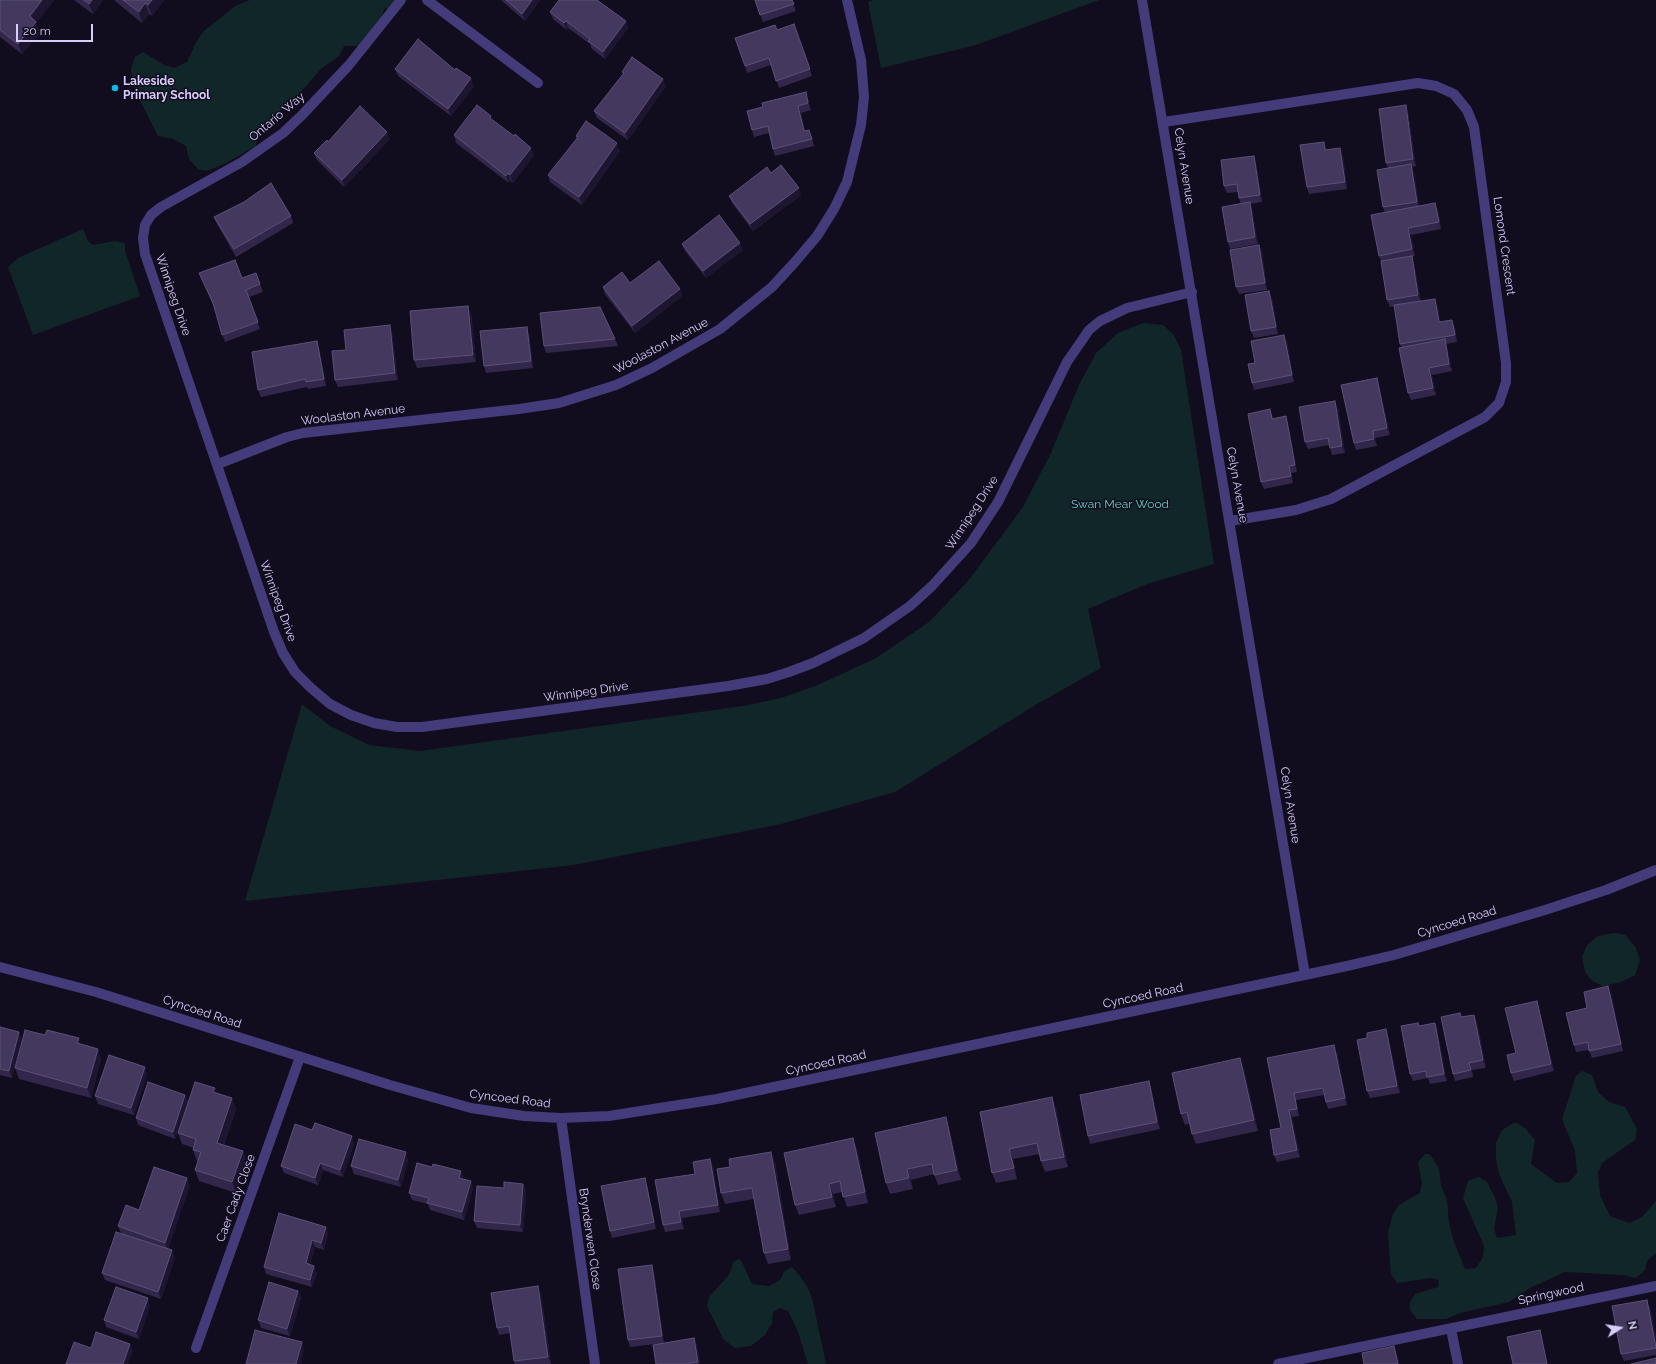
<!DOCTYPE html>
<style>
body{margin:0}
#map{position:relative;width:1656px;height:1364px;overflow:hidden;background:#120d1e;font-family:Raleway,sans-serif}
canvas{display:block}
.north{position:absolute;left:1600px;top:1308px;width:40px;height:40px;-webkit-text-stroke:3px #120d1e;paint-order:stroke;rotate:78deg;font-size:11px;font-weight:700;line-height:16px;text-align:center;color:#d8cdfc}
.north::after{content:'';display:block;margin:auto;width:14px;height:18px;background:#d8cdfc;clip-path:polygon(50% 0,100% 100%,50% 72%,0 100%)}
.scale{position:absolute;left:16px;top:24px;width:77px;height:18px;box-sizing:border-box;border:2px solid #d8cdfc;border-top:0;padding-left:5px;font-size:12px;line-height:14px;white-space:nowrap;color:#d8cdfc;-webkit-text-stroke:3px #120d1e;paint-order:stroke}
</style>
<div id="map">
<canvas width="1656" height="1364"></canvas>
<div class="north">N</div>
<div class="scale">20 m</div>
</div>
<script>
const g = document.querySelector('canvas').getContext('2d');
g.lineJoin = 'round';
function fill(path, color) { g.fillStyle = color; g.fill(path, 'evenodd'); }
const shape = rows => new Path2D(rows.map(r => 'M' + r).join(''));
function strokePath(path, color, width, dash) { g.strokeStyle = color; g.lineWidth = width; g.lineCap = dash ? 'butt' : 'round'; g.setLineDash(dash || []); g.stroke(path); }
function drawText(font, color, halo, rows, align = 'center') {
  g.font = font + ' Raleway,sans-serif'; g.lineWidth = 3; g.setLineDash([]); g.textBaseline = 'middle'; g.strokeStyle = halo; g.fillStyle = color; for (const [text, x, y, turn = 0] of rows) {
    g.save(); g.translate(x, y); g.rotate((+turn || 0) * Math.PI / 180); g.textAlign = isNaN(turn) ? turn : align; if (halo) g.strokeText(text, 0, 0); g.fillText(text, 0, 0); g.restore();
  }
}
fill(shape([
 [250,0,405,0,401,5,384,9,379,25,359,46,344,46,339,56,321,69,300,93,257,131,256,146,224,164,207,171,198,169,189,159,186,146,173,139,158,136,132,84,131,69,135,57,143,52,164,65,174,68,187,62,196,42,204,31,235,6],
 [873,0,1099,0,976,45,881,68,868,2],
 [83,229,88,241,93,245,115,241,125,243,125,251,140,296,33,335,8,267,18,258],
 [1143,323,1163,325,1174,335,1181,350,1214,564,1147,584,1088,609,1101,668,1032,707,895,792,781,824,574,865,245,901,302,704,330,726,369,745,420,751,743,706,781,698,818,685,876,658,929,622,968,581,1023,507,1051,453,1079,385,1096,353,1118,333],
 [1614,933,1626,935,1636,948,1640,960,1635,975,1621,982,1603,986,1592,981,1585,972,1582,957,1587,945,1598,936],
 [1582,1071,1592,1075,1598,1092,1609,1102,1625,1107,1637,1129,1635,1140,1602,1163,1598,1173,1600,1195,1610,1216,1629,1223,1642,1217,1656,1201,1656,1253,1647,1261,1645,1270,1636,1278,1623,1275,1565,1272,1530,1288,1509,1302,1460,1313,1446,1319,1417,1319,1410,1310,1410,1302,1415,1294,1438,1287,1439,1280,1431,1278,1397,1283,1391,1274,1388,1232,1393,1214,1399,1205,1420,1193,1422,1183,1418,1162,1425,1154,1429,1154,1433,1159,1439,1169,1441,1186,1447,1200,1449,1223,1454,1242,1465,1269,1476,1268,1483,1257,1484,1246,1463,1198,1468,1181,1479,1177,1487,1182,1495,1198,1498,1208,1494,1229,1497,1238,1516,1235,1512,1202,1499,1174,1496,1160,1496,1143,1502,1130,1515,1122,1525,1128,1535,1140,1531,1164,1557,1183,1569,1182,1577,1173,1575,1151,1562,1119,1576,1076],
 [738,1259,741,1260,752,1284,769,1286,780,1280,784,1272,792,1267,800,1276,808,1288,813,1302,826,1364,808,1364,798,1332,788,1311,780,1308,773,1312,772,1323,765,1335,751,1346,735,1348,723,1339,707,1306,709,1297,729,1275,733,1263]
]), '#112628');
strokePath(shape([
 [401,0,349,65,303,114,283,133,242,162,161,207,151,215,145,225,143,238,145,254,274,632,283,653,295,672,311,688,330,704,351,715,374,723,397,727,422,727,728,686,767,679,789,672,813,663,864,638,910,606,932,586,971,543,998,502,1067,362,1089,330,1100,321,1127,308,1192,292],
 [427,0,538,83],
 [1142,0,1305,975],
 [1164,122,1418,83,1436,86,1454,94,1467,110,1474,127,1506,363,1506,382,1499,403,1485,417,1331,499,1296,510,1230,521],
 [218,464,287,437,303,433,519,409,559,403,616,385,652,368,720,329,772,287,795,262,817,236,834,209,847,182,861,125,864,97,861,60,847,0],
 [0,967,96,992,390,1085,471,1108,524,1116,561,1118,609,1116,717,1099,1347,966,1394,955,1545,910,1606,890,1656,870],
 [561,1118,595,1364],
 [1451,1329,1458,1364],
 [196,1348,300,1057],
 [1278,1364,1656,1286]
]), '#443b7a', 10);
fill(shape([
 [0,0,54,0,36,23,40,33,22,54,0,37],
 [74,0,103,0,93,14],
 [114,0,164,0,152,16,149,14,142,23],
 [501,0,540,0,525,21],
 [755,0,792,0,796,11,763,22],
 [550,12,628,28,605,59,591,48,590,44,568,28,567,30,553,19],
 [794,24,812,76,779,88,771,65,747,73,745,66,775,25,777,30],
 [395,69,474,86,451,116,398,76],
 [622,72,666,86,628,140,597,118,594,111,623,74],
 [806,92,811,110,801,113,805,131,812,137,814,146,775,156,773,149,769,133,754,137,752,130,763,107],
 [1408,113,1416,166,1412,167,1414,172,1419,206,1435,203,1438,210,1441,229,1411,235,1415,256,1412,257,1414,263,1421,301,1438,306,1440,321,1455,327,1457,342,1446,344,1452,371,1432,375,1436,395,1411,400,1408,393,1402,348,1400,344,1395,306,1390,307,1387,300,1381,261,1379,256,1385,213,1383,207,1388,168,1386,163],
 [493,120,534,155,513,183,510,180,509,183,456,143,454,135],
 [576,136,620,151,582,205,550,182,548,175,577,139],
 [390,139,344,187,317,160,314,153,328,142],
 [1327,149,1327,150,1343,155,1347,189,1309,194,1307,187],
 [1254,156,1256,163,1262,202,1250,204,1252,209,1258,244,1230,249,1228,242,1241,204,1239,198,1238,192,1227,193,1224,186],
 [801,195,753,231,732,203,729,196],
 [291,216,293,223,236,257,217,224,214,217],
 [682,244,743,250,706,278,685,251],
 [1259,245,1262,252,1267,290,1239,294,1236,287],
 [199,273,242,278,256,273,263,292,249,297,260,329,225,342,214,307],
 [630,283,680,289,682,296,635,333,605,294,603,287],
 [1272,298,1278,334,1254,338,1251,331],
 [471,313,476,362,417,368,414,360],
 [392,332,398,380,338,387,335,380,346,350],
 [529,334,533,368,486,373,484,366],
 [615,339,618,346,546,353,544,346],
 [1287,342,1294,382,1254,390,1252,383,1255,363],
 [319,348,326,386,308,389,307,387,261,397,258,390],
 [1379,385,1390,435,1375,438,1377,446,1356,450,1354,443],
 [1338,408,1345,453,1332,455,1329,445,1308,449,1305,442],
 [1270,409,1273,419,1288,423,1297,472,1291,473,1293,483,1264,489,1261,482],
 [1611,993,1623,1051,1592,1058,1589,1050,1576,1052,1574,1045,1587,1008],
 [1539,1008,1554,1071,1514,1081,1511,1073,1516,1053],
 [1474,1015,1477,1022,1486,1068,1472,1070,1473,1077,1455,1081,1453,1074,1461,1017],
 [1435,1023,1437,1030,1447,1081,1430,1084,1428,1078,1413,1081,1410,1074,1419,1026],
 [0,1027,19,1032,21,1039,12,1078,0,1075],
 [45,1035,81,1044,101,1059,91,1098,19,1079,15,1068],
 [1388,1036,1400,1093,1370,1098,1367,1091],
 [1337,1052,1347,1105,1328,1109,1324,1095,1296,1100,1299,1116,1292,1117,1300,1157,1277,1162,1274,1155,1281,1128,1267,1058],
 [1244,1068,1258,1131,1196,1144,1192,1134,1190,1123,1185,1125,1181,1114],
 [147,1074,134,1115,98,1104,95,1096],
 [1149,1081,1151,1088,1160,1129,1090,1144,1088,1136],
 [217,1093,232,1098,236,1109,224,1145,243,1151,246,1162,236,1193,199,1181,195,1170,198,1161,197,1161,193,1150,194,1148,182,1144,178,1133],
 [185,1095,188,1102,175,1139,138,1125,136,1118],
 [1056,1108,1068,1167,1045,1172,1041,1161,1040,1154,1013,1159,1017,1179,996,1183,992,1173,980,1112],
 [946,1117,949,1128,961,1180,938,1185,934,1174,911,1180,913,1189,890,1194,886,1183],
 [312,1130,354,1144,343,1177,323,1170,318,1185,284,1173,281,1166],
 [857,1148,868,1203,847,1207,842,1192,833,1194,836,1207,799,1215,795,1205],
 [408,1160,401,1187,354,1174,351,1166],
 [775,1162,791,1260,768,1264,764,1253,754,1199,725,1204,721,1193,730,1167],
 [713,1166,720,1212,682,1218,684,1229,665,1232,663,1225,695,1174],
 [464,1179,473,1188,464,1220,430,1210,428,1204,412,1200,409,1193],
 [523,1184,526,1191,523,1232,477,1228,474,1221,504,1188],
 [190,1185,168,1249,175,1257,161,1299,105,1280,102,1273,121,1233,118,1226,139,1210],
 [647,1185,656,1229,612,1238,610,1231],
 [326,1227,328,1234,324,1250,315,1247,310,1264,317,1273,312,1287,266,1274,264,1267],
 [654,1272,664,1343,630,1347,628,1340],
 [298,1291,301,1298,290,1336,261,1328,258,1320],
 [541,1293,551,1364,515,1364,514,1361,510,1333,499,1335,497,1328],
 [150,1306,139,1339,106,1327,104,1320],
 [1650,1307,1656,1339,1656,1355,1624,1361,1621,1354],
 [694,1338,697,1345,700,1364,656,1364]
]), '#32274b');
fill(shape([
 [42,0,54,0,36,23,40,33,22,54,18,44,30,16],
 [92,0,103,0,93,14,89,4],
 [152,0,164,0,152,16,148,5],
 [532,0,540,0,525,21,522,14],
 [145,3,149,14,142,23,139,12],
 [566,21,568,28,567,30,564,23],
 [626,21,628,28,605,59,603,52],
 [471,78,474,86,451,116,448,109],
 [663,79,666,86,628,140,625,133],
 [806,92,808,99,811,110,808,103],
 [1406,105,1408,113,1416,166,1413,159],
 [798,106,801,113,806,138,804,131],
 [387,132,390,139,344,187,342,180],
 [1324,142,1327,149,1327,157,1325,150],
 [617,143,620,151,582,205,579,197],
 [531,148,534,155,513,183,510,175],
 [1340,148,1343,155,1347,189,1345,182],
 [1254,156,1256,163,1262,202,1260,195],
 [1411,164,1414,172,1420,209,1417,202],
 [508,173,510,180,509,183,506,176],
 [799,188,801,195,753,231,750,224],
 [1250,202,1252,209,1258,244,1255,237],
 [1435,203,1438,210,1441,229,1439,222],
 [1408,228,1411,235,1415,256,1412,249],
 [740,243,743,250,706,278,703,271],
 [1259,245,1262,252,1267,290,1265,283],
 [1412,256,1414,263,1421,302,1418,295],
 [680,289,682,296,635,333,632,326],
 [1269,291,1272,298,1278,334,1276,327],
 [1435,299,1438,306,1441,329,1439,322],
 [468,306,471,313,476,362,473,355],
 [1452,320,1455,327,1457,342,1455,335],
 [390,325,392,332,398,380,395,373],
 [527,327,529,334,533,368,531,361],
 [1284,335,1287,342,1294,382,1292,375],
 [1445,339,1447,346,1452,371,1449,364],
 [317,341,319,348,326,386,324,379],
 [1429,368,1432,375,1436,395,1433,388],
 [1377,378,1379,385,1390,435,1387,428],
 [1335,401,1338,408,1345,453,1342,446],
 [1286,416,1288,423,1297,472,1295,465],
 [1373,431,1375,438,1377,446,1374,439],
 [1289,466,1291,473,1293,483,1291,476],
 [1608,986,1611,993,1623,1051,1621,1044],
 [1537,1001,1539,1008,1554,1071,1551,1064],
 [1474,1015,1477,1022,1486,1068,1483,1060],
 [1435,1023,1437,1030,1447,1081,1444,1074],
 [1386,1029,1388,1036,1400,1093,1397,1086],
 [19,1032,21,1039,12,1078,9,1071],
 [79,1038,82,1049,77,1043],
 [1334,1045,1337,1052,1347,1105,1345,1098],
 [98,1049,101,1059,91,1098,87,1088],
 [1240,1058,1244,1068,1258,1131,1254,1120],
 [1469,1063,1472,1070,1473,1077],
 [145,1067,147,1074,134,1115,131,1108],
 [1149,1081,1151,1088,1160,1129,1157,1122],
 [215,1088,218,1099,213,1092],
 [1294,1093,1296,1100,1299,1116,1297,1109],
 [185,1095,188,1102,175,1139,173,1132],
 [1052,1097,1056,1108,1068,1167,1064,1157],
 [232,1098,236,1109,221,1153,217,1143],
 [1289,1110,1292,1117,1300,1157,1297,1150],
 [946,1117,949,1128,961,1180,957,1170],
 [352,1136,354,1144,343,1177,340,1170],
 [853,1138,857,1148,868,1203,865,1192],
 [1009,1149,1013,1159,1017,1179,1014,1168],
 [243,1151,246,1162,236,1193,232,1182],
 [406,1152,408,1160,401,1187,398,1180],
 [771,1152,775,1162,791,1260,788,1249],
 [710,1159,713,1166,720,1212,718,1205],
 [320,1163,323,1170,318,1185,315,1178],
 [907,1169,911,1180,913,1189,909,1178],
 [461,1171,464,1178,459,1178],
 [187,1178,190,1185,168,1250,165,1243],
 [645,1178,647,1185,656,1229,654,1222],
 [471,1181,473,1188,464,1220,462,1212],
 [523,1184,526,1191,523,1232,520,1225],
 [829,1184,833,1194,836,1207,832,1197],
 [679,1211,682,1218,684,1229,681,1222],
 [326,1227,328,1234,324,1250,321,1243],
 [312,1240,315,1247,308,1270,306,1263],
 [172,1250,175,1257,161,1299,158,1292],
 [652,1265,654,1272,664,1343,662,1336],
 [314,1266,317,1273,312,1287,310,1280],
 [538,1286,541,1293,551,1364,548,1357],
 [298,1291,301,1298,290,1336,287,1329],
 [148,1298,150,1306,139,1339,136,1332],
 [1647,1300,1650,1307,1656,1339,1656,1345],
 [1540,1330,1542,1337,1548,1364,1547,1364],
 [694,1338,697,1345,700,1364,699,1364,698,1362],
 [302,1342,304,1349,301,1364,296,1364],
 [130,1344,133,1351,128,1364,123,1364],
 [1394,1346,1398,1357,1399,1364,1398,1364]
]), '#1e1531');
const building = shape([
 [0,0,42,0,30,16,36,22,18,44,0,30,0,0],
 [84,0,92,0,89,4,84,0],
 [123,0,152,0,148,5,145,3,139,12,123,0],
 [506,0,532,0,522,14,506,0],
 [559,0,597,0,626,21,603,52,588,41,590,39,566,21,564,23,550,12,559,0],
 [755,0,792,0,794,4,760,15,755,0],
 [794,24,810,69,776,81,769,58,745,66,735,38,775,25,777,30,794,24],
 [418,39,455,70,456,68,471,78,448,109,395,69,418,39],
 [632,57,663,79,625,133,594,111,624,73,622,72,632,57],
 [806,92,808,103,798,106,804,131,809,130,812,139,773,149,768,126,752,130,747,111,763,107,762,103,806,92],
 [477,105,491,116,490,118,514,136,515,134,531,148,510,175,508,173,506,176,454,135,477,105],
 [1406,105,1413,159,1386,163,1379,109,1406,105],
 [360,106,387,132,342,180,314,153,327,140,328,142,360,106],
 [586,121,617,143,579,197,548,175,578,137,576,136,586,121],
 [1324,142,1325,150,1340,148,1345,182,1307,187,1300,145,1324,142],
 [1254,156,1260,195,1239,198,1237,184,1224,186,1221,160,1254,156],
 [1411,164,1417,202,1383,207,1377,170,1411,164],
 [781,165,799,188,750,224,729,196,767,167,771,173,781,165],
 [271,183,291,216,234,249,214,217,244,202,271,183],
 [1250,202,1255,237,1228,242,1222,207,1250,202],
 [1435,203,1439,222,1408,228,1412,249,1379,256,1371,215,1435,203],
 [719,215,740,243,703,271,682,244,719,215],
 [1259,245,1265,283,1236,287,1230,250,1259,245],
 [1412,256,1418,295,1387,300,1381,261,1412,256],
 [235,260,242,278,256,273,260,284,246,290,258,322,222,335,213,303,199,273,235,260],
 [659,261,680,289,632,326,603,287,622,272,630,283,659,261],
 [1269,291,1276,327,1251,331,1245,295,1269,291],
 [1435,299,1439,322,1452,320,1455,335,1400,344,1394,305,1435,299],
 [468,306,473,355,414,360,410,311,468,306],
 [600,307,615,339,544,346,540,313,600,307],
 [390,325,395,373,335,380,332,351,346,350,344,330,390,325],
 [527,327,531,361,484,366,480,331,527,327],
 [1284,335,1292,375,1252,383,1248,364,1255,363,1251,341,1284,335],
 [1445,339,1449,364,1429,368,1433,388,1408,393,1399,348,1445,339],
 [317,341,324,379,306,382,305,379,258,390,252,352,317,341],
 [1377,378,1387,428,1373,431,1374,439,1354,443,1341,385,1377,378],
 [1335,401,1342,446,1330,448,1328,438,1305,442,1299,407,1335,401],
 [1270,409,1272,419,1286,416,1295,465,1289,466,1291,476,1261,482,1248,414,1270,409],
 [1608,986,1621,1044,1589,1051,1588,1042,1574,1045,1566,1013,1587,1008,1584,992,1608,986],
 [1537,1001,1551,1064,1511,1073,1507,1055,1516,1053,1505,1008,1537,1001],
 [1460,1013,1461,1017,1474,1015,1483,1060,1469,1063,1471,1070,1453,1074,1441,1017,1460,1013],
 [1418,1023,1419,1026,1435,1023,1444,1074,1427,1077,1426,1071,1410,1074,1401,1026,1418,1023],
 [0,1027,19,1032,9,1071,0,1069,0,1027],
 [1386,1029,1397,1086,1367,1091,1357,1040,1367,1038,1367,1033,1386,1029],
 [25,1030,45,1035,47,1030,79,1038,77,1043,98,1049,87,1088,15,1068,25,1030],
 [1334,1045,1345,1098,1326,1102,1323,1088,1294,1093,1297,1109,1289,1110,1297,1150,1274,1155,1270,1130,1281,1128,1267,1058,1334,1045],
 [109,1055,145,1067,131,1108,95,1096,109,1055],
 [1240,1058,1254,1120,1192,1134,1187,1112,1181,1114,1172,1073,1240,1058],
 [1149,1081,1157,1122,1088,1136,1080,1095,1149,1081],
 [148,1082,185,1095,173,1132,136,1118,148,1082],
 [195,1082,215,1088,213,1092,232,1098,217,1143,243,1151,232,1182,195,1170,201,1152,193,1150,196,1139,178,1133,195,1082],
 [1052,1097,1064,1157,1041,1161,1037,1143,1009,1149,1014,1168,992,1173,980,1112,1052,1097],
 [946,1117,957,1170,934,1175,932,1164,907,1169,909,1178,886,1183,875,1133,946,1117],
 [315,1123,352,1136,340,1170,320,1163,315,1178,281,1166,295,1124,312,1130,315,1123],
 [853,1138,865,1192,843,1197,840,1181,829,1184,832,1197,795,1205,784,1153,853,1138],
 [359,1139,406,1152,398,1180,351,1166,359,1139],
 [771,1152,788,1249,764,1253,752,1188,721,1193,717,1169,730,1167,729,1159,771,1152],
 [710,1159,718,1205,679,1211,681,1222,663,1225,655,1180,695,1174,693,1162,710,1159],
 [417,1163,432,1167,433,1164,461,1171,459,1178,471,1181,462,1212,427,1203,429,1198,409,1193,417,1163],
 [154,1167,187,1178,165,1243,118,1226,126,1205,139,1210,154,1167],
 [645,1178,654,1222,610,1231,601,1186,645,1178],
 [504,1182,523,1184,520,1225,474,1221,477,1186,504,1188,504,1182],
 [279,1213,326,1227,321,1243,312,1240,306,1263,314,1266,310,1280,264,1267,279,1213],
 [116,1232,172,1250,158,1292,102,1273,116,1232],
 [652,1265,662,1336,628,1340,618,1269,652,1265],
 [269,1282,298,1291,287,1329,258,1320,269,1282],
 [538,1286,548,1357,514,1361,509,1326,497,1328,491,1293,538,1286],
 [116,1287,148,1298,136,1332,104,1320,116,1287],
 [1647,1300,1656,1348,1621,1354,1612,1306,1647,1300],
 [255,1330,302,1342,296,1364,246,1364,255,1330],
 [1540,1330,1547,1364,1513,1364,1507,1337,1540,1330],
 [96,1332,130,1344,123,1364,66,1364,74,1342,91,1348,96,1332],
 [694,1338,698,1362,690,1363,690,1364,656,1364,653,1345,694,1338],
 [1394,1346,1398,1364,1364,1364,1362,1353,1394,1346],
 [1656,1358,1656,1364,1631,1364,1656,1358]
]);
fill(building, '#44385e');
strokePath(building, '#5b5077', 1);
for (const [x, y, r, color] of [
 [115,88,4,"#0db9e8"]
]) { const dot = new Path2D(); dot.arc(x, y, r, 0, 2 * Math.PI); g.fillStyle = color; g.fill(dot); strokePath(dot, '#120d1e', 1.5); }
drawText('bold 12px', '#d8cdfc', '#120d1e', [
 ["Lakeside",123,81],
 ["Primary School",123,95]
], 'left');
drawText('12px', '#d8cdfc', '#120d1e', [
 ["Ontario Way",277,117,-40],
 ["Celyn Avenue",1184,166,81],
 ["Lomond Crescent",1504,246,82],
 ["Winnipeg Drive",173,295,71],
 ["Woolaston Avenue",661,346,-28],
 ["Woolaston Avenue",353,415,-7],
 ["Celyn Avenue",1237,485,80],
 ["Winnipeg Drive",972,513,-57],
 ["Winnipeg Drive",278,601,70],
 ["Winnipeg Drive",586,692,-8],
 ["Celyn Avenue",1290,805,81],
 ["Cyncoed Road",1457,922,-17],
 ["Cyncoed Road",1143,996,-12],
 ["Cyncoed Road",202,1012,18],
 ["Cyncoed Road",826,1063,-12],
 ["Cyncoed Road",510,1099,7],
 ["Caer Cady Close",236,1198,-70],
 ["Brynderwen Close",590,1239,82],
 ["Springwood",1551,1294,-12]
]);
drawText('12px', '#5ed7c7', '#120d1e', [
 ["Swan Mear Wood",1120,504]
]);
</script>
